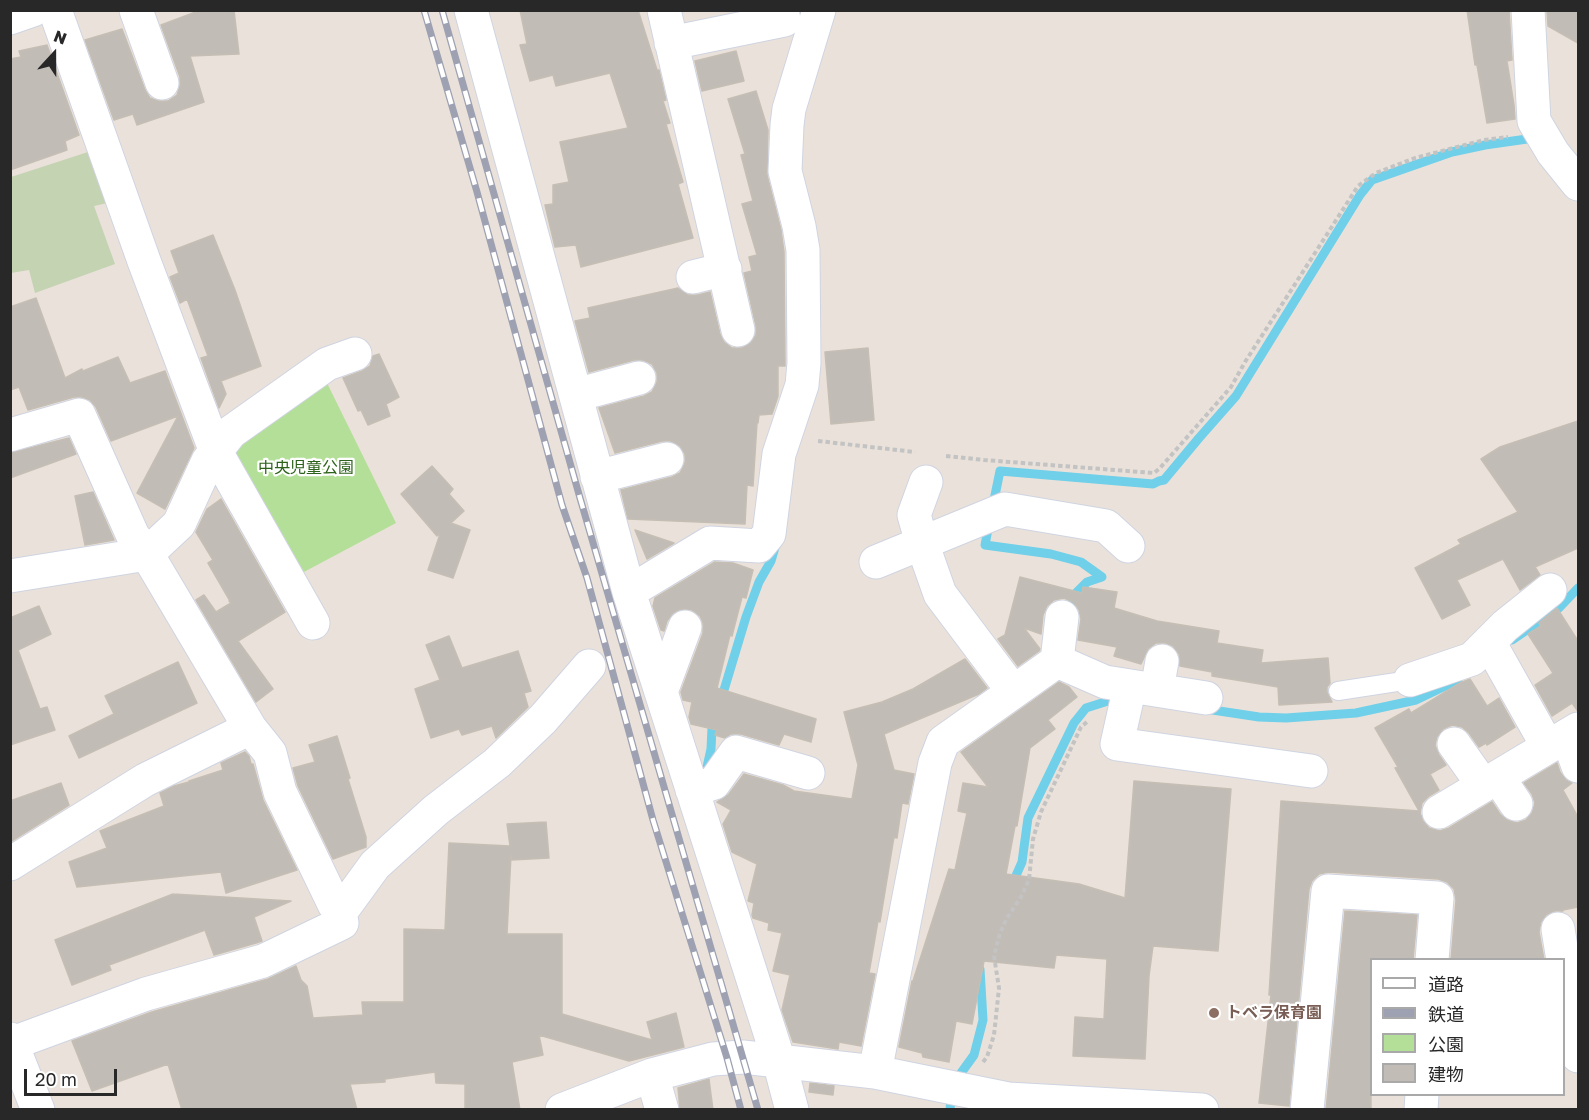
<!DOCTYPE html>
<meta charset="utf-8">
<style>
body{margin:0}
#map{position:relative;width:1589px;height:1120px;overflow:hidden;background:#eae2da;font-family:"Golos Text","Noto Sans JP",sans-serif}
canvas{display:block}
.frame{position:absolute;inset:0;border:12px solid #282828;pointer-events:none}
.legend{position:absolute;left:1370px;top:958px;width:195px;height:138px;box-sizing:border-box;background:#fff;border:2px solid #a9a9a9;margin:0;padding:8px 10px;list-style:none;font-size:18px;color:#282828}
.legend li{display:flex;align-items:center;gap:12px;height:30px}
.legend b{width:30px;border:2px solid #a9a9a9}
.north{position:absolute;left:24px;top:24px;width:60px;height:60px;-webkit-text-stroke:4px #fff;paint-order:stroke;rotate:21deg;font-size:16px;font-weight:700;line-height:24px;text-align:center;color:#282828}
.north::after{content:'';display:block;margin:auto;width:21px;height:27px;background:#282828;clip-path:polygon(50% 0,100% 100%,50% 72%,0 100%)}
.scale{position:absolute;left:24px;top:1069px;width:93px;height:27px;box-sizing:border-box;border:3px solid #282828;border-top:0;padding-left:8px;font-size:18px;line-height:21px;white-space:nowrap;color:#282828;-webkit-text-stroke:4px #fff;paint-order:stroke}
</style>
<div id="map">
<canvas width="1589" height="1120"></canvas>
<div class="frame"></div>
<ul class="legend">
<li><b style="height:8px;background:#fff"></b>道路</li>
<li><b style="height:8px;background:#9da1b2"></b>鉄道</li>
<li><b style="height:16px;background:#b4df98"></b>公園</li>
<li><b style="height:16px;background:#c2bcb7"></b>建物</li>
</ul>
<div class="north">N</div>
<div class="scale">20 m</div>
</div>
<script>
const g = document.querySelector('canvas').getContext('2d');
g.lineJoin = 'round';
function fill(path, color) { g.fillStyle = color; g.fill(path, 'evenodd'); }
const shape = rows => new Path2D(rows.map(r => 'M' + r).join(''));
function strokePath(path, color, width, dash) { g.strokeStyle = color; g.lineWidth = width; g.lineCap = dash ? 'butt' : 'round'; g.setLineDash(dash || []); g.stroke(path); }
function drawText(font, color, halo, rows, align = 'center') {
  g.font = font + ' "Golos Text","Noto Sans JP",sans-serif'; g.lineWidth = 4.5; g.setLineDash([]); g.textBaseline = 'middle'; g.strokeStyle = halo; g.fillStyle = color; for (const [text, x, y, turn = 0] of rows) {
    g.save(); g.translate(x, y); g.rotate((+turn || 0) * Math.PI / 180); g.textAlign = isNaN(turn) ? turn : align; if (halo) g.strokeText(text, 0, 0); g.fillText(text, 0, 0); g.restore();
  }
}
fill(shape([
 [327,383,396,523,302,573,234,457,237,443]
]), '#b4df98');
fill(shape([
 [91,151,112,202,94,206,115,264,35,293,29,270,11,273,11,177]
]), '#c4d3b2');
strokePath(shape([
 [993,505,1000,471,1153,484,1159,481,1164,480,1199,438,1236,396,1360,195,1372,180,1452,152,1485,145,1527,139],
 [989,524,985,545,1051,554,1081,562,1102,577,1087,582,1074,595,1070,609,1070,614],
 [1512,640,1559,608,1578,588],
 [721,700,746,617,759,582,771,561,776,544],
 [1206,709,1259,717,1286,718,1356,713,1416,700,1458,680],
 [707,767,711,749,712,728,715,719],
 [1011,887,1022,862,1028,818,1074,723,1086,708,1111,700],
 [961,1073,974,1055,983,1020,980,969],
 [950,1110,951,1099]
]), '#70cfe9', 9);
const building = shape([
 [201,10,234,10,239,54,190,56,204,102,137,125,133,114,114,120,85,40,122,29,145,90,150,98,158,101,168,101,177,95,180,86,180,77,161,25,201,10],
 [520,10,638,10,657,70,659,70,666,100,663,101,670,123,666,124,683,182,678,184,693,238,581,267,576,245,555,247,545,205,553,204,553,185,569,182,560,142,628,128,610,73,556,86,553,75,530,81,520,45,527,44,520,10],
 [1467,10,1509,10,1512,60,1507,61,1514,105,1515,119,1487,123,1477,65,1475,65,1467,10],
 [1547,10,1578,10,1578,43,1548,26,1547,10],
 [47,45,79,135,65,141,67,150,10,170,10,59,21,57,19,51,47,45],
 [736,51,744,81,702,91,695,61,736,51],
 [756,91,768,130,767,175,781,230,784,252,785,362,785,366,778,366,778,396,772,414,759,415,758,423,757,423,753,486,747,485,745,524,628,519,621,490,672,477,680,473,685,463,685,454,680,446,671,441,662,441,615,453,599,408,644,396,652,392,657,382,657,373,652,364,643,360,634,360,589,372,575,321,590,318,588,308,678,288,688,295,698,295,710,292,720,334,724,342,732,348,742,348,751,343,756,335,756,326,744,273,752,271,749,257,757,255,742,204,753,201,741,155,745,154,728,99,756,91],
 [213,235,235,290,261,366,221,381,226,394,219,408,201,358,208,356,187,299,180,303,170,277,179,273,171,251,213,235],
 [36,298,65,378,82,369,83,371,118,357,130,383,165,371,194,448,165,509,137,493,178,416,111,441,96,407,90,400,82,397,74,397,28,410,19,387,10,390,10,307,36,298],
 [868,348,874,420,831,424,825,352,868,348],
 [379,354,399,397,386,404,390,416,368,425,361,410,358,411,343,378,362,371,370,366,373,356,379,354],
 [1578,421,1578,548,1535,567,1540,575,1520,590,1503,559,1457,580,1470,605,1442,619,1415,568,1461,544,1458,540,1518,512,1481,459,1500,447,1578,421],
 [69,438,76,454,10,478,10,453,69,438],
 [432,466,453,489,449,494,464,511,451,523,470,530,453,578,428,570,440,534,437,536,401,494,432,466],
 [93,492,114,540,85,545,75,496,93,492],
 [221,499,285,612,238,641,273,689,256,702,196,600,204,595,216,612,231,603,229,601,230,601,208,563,213,560,196,532,207,509,221,499],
 [635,530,674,543,647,559,635,530],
 [715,562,733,563,753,570,746,598,742,597,732,636,730,635,717,688,816,719,811,742,784,734,779,745,741,734,731,734,725,738,715,735,717,730,691,724,689,717,692,702,683,700,681,692,703,633,703,623,700,616,692,610,681,609,673,613,667,621,664,631,661,630,653,606,655,598,715,562],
 [1020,577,1082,593,1083,587,1117,592,1114,608,1157,621,1219,631,1217,643,1263,650,1261,663,1328,658,1330,683,1327,687,1327,692,1332,702,1279,705,1278,687,1212,676,1212,672,1180,666,1179,654,1173,646,1166,643,1156,643,1148,649,1141,664,1114,656,1117,647,1078,640,1081,619,1079,610,1073,602,1064,598,1054,600,1047,606,1043,615,1041,634,1024,628,1040,649,1039,651,1018,666,998,639,1005,635,1020,577],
 [39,606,51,634,18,650,40,709,47,707,55,730,10,745,10,618,39,606],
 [1557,608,1578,641,1578,710,1577,710,1572,703,1552,716,1535,685,1553,673,1528,634,1541,626,1539,623,1557,608],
 [449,636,462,668,518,651,531,691,524,693,528,707,496,738,492,726,462,735,459,729,431,738,415,689,440,680,426,645,449,636],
 [965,659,987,688,979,694,884,734,894,770,914,774,908,804,902,803,897,838,894,837,880,922,878,921,869,973,875,974,861,1046,839,1042,838,1049,793,1042,782,1010,790,975,773,971,782,933,768,930,769,923,753,918,752,915,754,903,748,901,757,864,732,852,723,824,731,810,717,802,729,794,744,774,783,785,794,791,852,799,858,765,844,712,882,702,913,689,965,659],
 [178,662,197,703,79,758,69,736,114,714,105,696,178,662],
 [1470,679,1487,706,1499,698,1515,727,1487,745,1486,743,1479,747,1469,733,1462,727,1452,725,1443,729,1437,737,1435,745,1439,755,1446,765,1430,774,1439,790,1429,796,1422,803,1420,813,1423,821,1429,828,1440,831,1449,828,1492,802,1500,814,1507,820,1517,823,1526,820,1532,813,1535,803,1532,794,1524,783,1557,763,1560,772,1566,780,1572,783,1563,790,1578,817,1578,907,1563,910,1563,911,1554,911,1546,915,1541,922,1539,932,1544,960,1451,960,1456,900,1454,889,1447,882,1438,879,1329,872,1319,874,1312,881,1309,889,1289,1106,1259,1103,1271,995,1269,995,1281,801,1419,811,1395,768,1398,767,1375,728,1409,709,1411,713,1460,683,1470,679],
 [1059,682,1069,687,1077,697,1048,720,1055,729,1030,748,1017,826,1015,826,1006,874,1079,884,1125,898,1134,781,1231,789,1218,951,1153,946,1149,976,1145,1059,1073,1056,1075,1017,1104,1019,1107,959,1056,955,1054,968,984,961,972,1024,956,1021,949,1062,923,1057,922,1053,899,1047,912,981,913,981,949,869,955,870,967,813,958,811,963,783,988,787,961,752,1059,682],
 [337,736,350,778,348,779,366,837,366,847,333,859,298,786,293,768,315,762,309,745,337,736],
 [245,752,249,756,251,764,253,764,263,800,297,870,226,893,221,872,77,887,69,862,107,848,100,831,164,806,160,793,174,786,189,782,189,781,223,770,221,763,245,752],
 [61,783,69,805,10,842,10,801,61,783],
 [546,822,549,858,511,860,511,855,507,934,562,934,562,1014,652,1040,647,1022,676,1013,684,1047,629,1061,539,1035,543,1055,512,1062,520,1110,465,1110,465,1084,436,1083,435,1072,385,1079,385,1082,350,1084,357,1110,182,1110,168,1064,92,1091,72,1041,152,1012,268,979,296,966,301,980,307,986,313,1018,363,1015,362,1002,404,1002,404,929,445,930,449,843,510,846,507,824,546,822],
 [173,894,291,901,254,917,262,941,256,943,214,955,205,930,109,965,111,970,72,985,55,940,173,894],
 [1345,911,1417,915,1413,960,1371,960,1371,1110,1326,1110,1345,911],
 [709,1079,713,1110,680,1110,678,1088,709,1079],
 [810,1083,834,1086,833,1095,809,1092,810,1083]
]);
fill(building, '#c2bcb7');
strokePath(building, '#c5beb4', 1.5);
const lane = shape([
 [1338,691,1410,680]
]);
const street = shape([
 [55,10,144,261,216,452,313,623],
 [136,10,162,83],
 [471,10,629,592,779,1061,792,1110],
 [664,10,738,330],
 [1528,10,1534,121,1553,153,1578,184],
 [671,43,784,20,782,10],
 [693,277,725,269],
 [576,395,639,378],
 [10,435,79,415,133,536,147,554,250,728,270,753,280,792,334,904,340,913,342,923,263,961,146,994,13,1043],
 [597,477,667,459],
 [926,482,914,515,922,543,940,594,1013,691],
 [876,562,1005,509,1106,526,1128,546],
 [10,576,147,554,179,524,208,461,231,432,327,364,355,354],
 [629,592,710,543,759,546,769,534,779,454,802,385,804,363,803,250,799,226,785,171,787,125,789,109,819,10],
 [1489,642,1548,747],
 [1057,661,1062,617],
 [1410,680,1472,659,1505,626,1550,590],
 [1130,686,1117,744,1311,771],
 [1157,690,1162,661],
 [661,692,685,627],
 [1567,736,1578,766],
 [1454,744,1483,785],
 [1498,777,1516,804],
 [692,790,714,783,736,752,808,773],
 [1439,812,1578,729],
 [10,864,145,780,250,728],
 [340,913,375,865,436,810,497,763,543,719,589,666],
 [1558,929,1563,960],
 [1564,962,1578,1056],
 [10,1039,38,1110],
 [875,1072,935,763,943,742,1057,661,1105,682,1206,698],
 [652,1075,662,1110],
 [562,1110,652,1075,713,1059,743,1057,875,1072,1008,1099,1202,1110],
 [1307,1110,1328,891,1437,898,1432,960],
 [1421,1110,1422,1094]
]);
const secondary = shape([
 [10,18,33,10]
]);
strokePath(lane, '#cfd4e1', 20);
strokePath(street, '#cfd4e1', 35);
strokePath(secondary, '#cfd4e1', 35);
strokePath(shape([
 [818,441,915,452],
 [946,456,984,460,1154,473,1160,468,1231,387,1245,362,1358,186,1376,173,1415,158,1484,140,1508,137],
 [983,1062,987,1057,994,1035,999,988,994,956,1000,933,1007,918,1021,897,1029,880,1033,839,1041,812,1081,727,1089,720]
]), '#c3c3c3', 4, [4.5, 3]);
strokePath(lane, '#fff', 18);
strokePath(street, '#fff', 33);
strokePath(secondary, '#fff', 33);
const rail = shape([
 [424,10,477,192,562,505,587,578,653,820,727,1058,741,1110],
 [442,10,580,498,758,1110]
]);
strokePath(rail, '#9da1b2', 7);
strokePath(rail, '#fff', 4.5, [14]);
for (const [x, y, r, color] of [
 [1214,1013,6,"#8d6e63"]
]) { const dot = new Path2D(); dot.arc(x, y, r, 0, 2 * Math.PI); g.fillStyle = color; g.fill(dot); strokePath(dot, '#fff', 2); }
drawText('16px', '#2e611c', '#fff', [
 ["中央児童公園",306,468]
]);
drawText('bold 16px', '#785e54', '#fff', [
 ["トベラ保育園",1226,1013]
], 'left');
</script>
